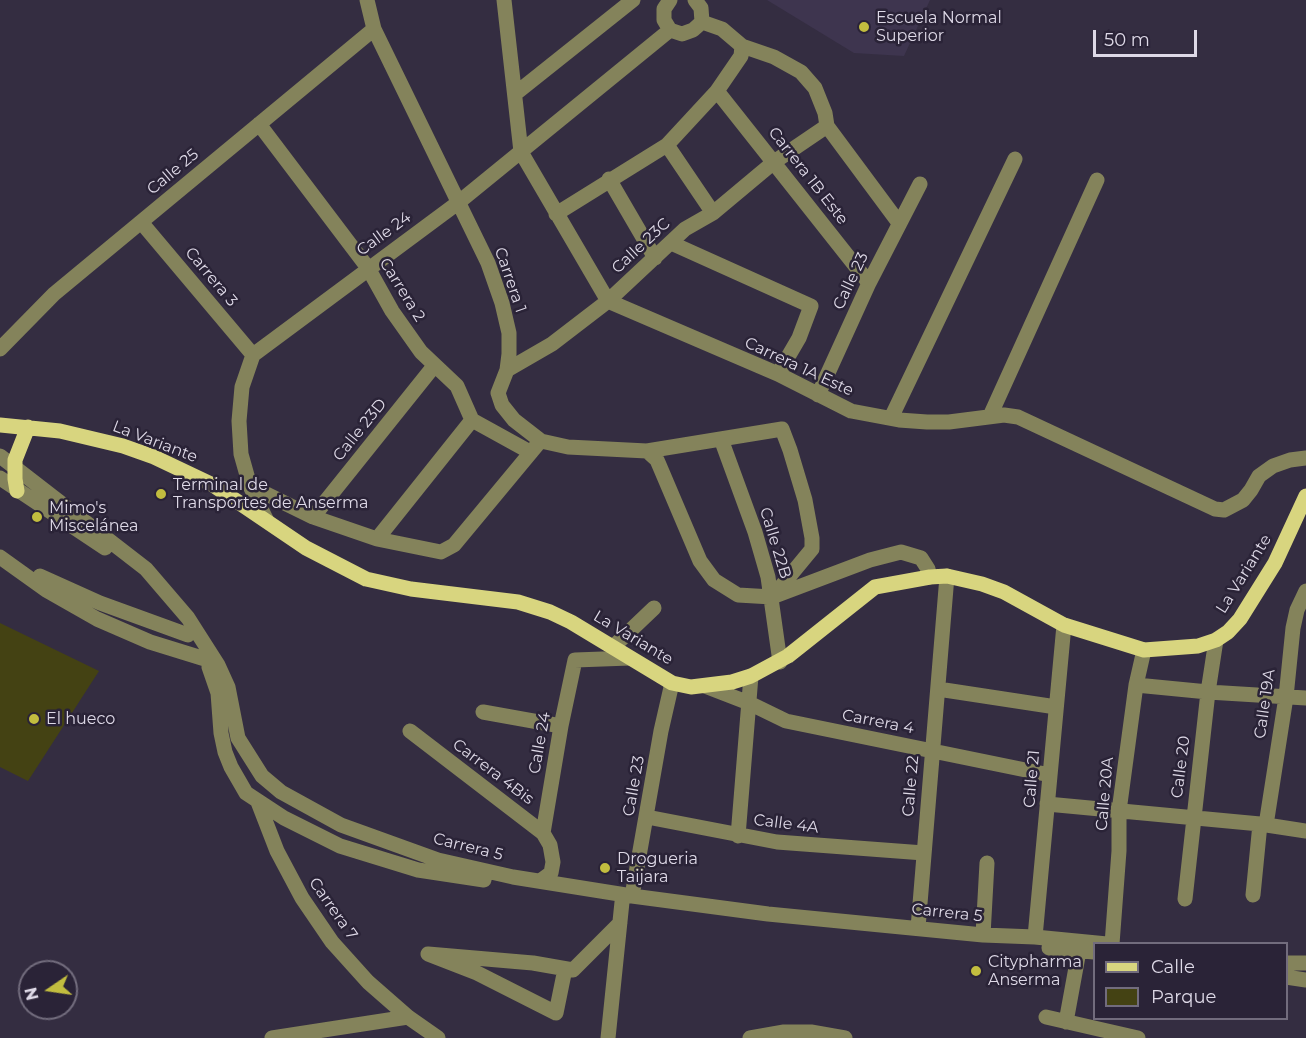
<!DOCTYPE html>
<meta charset="utf-8">
<style>
body{margin:0}
#map{position:relative;width:1306px;height:1038px;overflow:hidden;background:#342d41;font-family:Montserrat,sans-serif}
canvas{display:block}
.legend{position:absolute;left:1093px;top:942px;width:195px;height:78px;box-sizing:border-box;background:#2a2337;border:2px solid #726c7d;margin:0;padding:8px 10px;list-style:none;font-size:18px;color:#ded9e7}
.legend li{display:flex;align-items:center;gap:12px;height:30px}
.legend b{width:30px;border:2px solid #726c7d}
.north{position:absolute;left:18px;top:960px;width:60px;height:60px;box-sizing:border-box;background:#2a2337;border:2px solid #726c7d;border-radius:50%;rotate:257deg;font-size:16px;font-weight:700;line-height:24px;text-align:center;color:#ded9e7}
.north::after{content:'';display:block;margin:auto;width:21px;height:27px;background:#c2bd3f;clip-path:polygon(50% 0,100% 100%,50% 72%,0 100%)}
.scale{position:absolute;left:1093px;top:30px;width:104px;height:27px;box-sizing:border-box;border:3px solid #ded9e7;border-top:0;padding-left:8px;font-size:18px;line-height:21px;white-space:nowrap;color:#ded9e7;-webkit-text-stroke:4px #2a2337;paint-order:stroke}
</style>
<div id="map">
<canvas width="1306" height="1038"></canvas>
<ul class="legend">
<li><b style="height:8px;background:#d8d57f"></b>Calle</li>
<li><b style="height:16px;background:#444213"></b>Parque</li>
</ul>
<div class="north">N</div>
<div class="scale">50 m</div>
</div>
<script>
const g = document.querySelector('canvas').getContext('2d');
g.lineJoin = 'round';
function fill(path, color) { g.fillStyle = color; g.fill(path, 'evenodd'); }
const shape = rows => new Path2D(rows.map(r => 'M' + r).join(''));
function strokePath(path, color, width, dash) { g.strokeStyle = color; g.lineWidth = width; g.lineCap = dash ? 'butt' : 'round'; g.setLineDash(dash || []); g.stroke(path); }
function drawText(font, color, halo, rows, align = 'center') {
  g.font = font + ' Montserrat,sans-serif'; g.lineWidth = 5; g.setLineDash([]); g.textBaseline = 'middle'; g.strokeStyle = halo; g.fillStyle = color; for (const [text, x, y, turn = 0] of rows) {
    g.save(); g.translate(x, y); g.rotate((+turn || 0) * Math.PI / 180); g.textAlign = isNaN(turn) ? turn : align; if (halo) g.strokeText(text, 0, 0); g.fillText(text, 0, 0); g.restore();
  }
}
fill(shape([
 [767,0,930,0,904,56,854,53]
]), '#3e354f');
fill(shape([
 [0,623,99,671,28,781,0,767]
]), '#444213');
strokePath(shape([
 [367,0,374,29,488,263,502,303,509,333,509,354,507,370,498,393,502,405,514,420,541,441,568,447,647,451,657,460,660,467,700,561,714,580,738,595,772,597,870,560,901,552,921,558,928,569,930,577],
 [504,0,521,152,608,301,778,374,851,411,899,420,927,422,949,422,1004,415,1018,417,1215,509,1224,510,1243,500,1251,490,1259,476,1273,466,1290,460,1306,458],
 [670,0,664,9,664,20,670,30,682,34,693,30,702,22,701,8,695,0],
 [702,22,722,29,742,46,774,57,801,72,815,88,825,113,827,126,899,223],
 [717,91,869,283],
 [515,94,633,0],
 [259,124,368,268,392,311,421,352,457,386,472,420,530,452],
 [667,145,713,213],
 [609,179,655,258],
 [556,214,667,145,717,91,741,56,742,46],
 [141,222,253,355],
 [671,243,811,306,799,338,778,374],
 [0,349,54,294,374,29],
 [507,370,552,344,608,301,685,229,713,213,774,162,827,126],
 [818,395,869,283,920,184],
 [990,416,1097,180],
 [891,418,1015,159],
 [721,439,755,532,768,577,780,662],
 [647,451,782,429,790,450,805,500,812,538,812,549,774,595],
 [0,456,146,569,188,618,218,665,228,687,238,738,262,776,281,792,341,825,438,860,513,877,632,896,768,914,983,935,1035,937,1107,944],
 [0,478,105,548],
 [250,486,313,517,377,539,441,552,454,545,537,445],
 [313,517,434,366],
 [267,521,250,486,241,454,239,421,242,387,253,355,459,202,670,30],
 [377,539,472,420],
 [0,557,46,590,97,619,150,642,205,659],
 [40,576,100,603,188,635],
 [613,647,654,608],
 [209,667,218,693,221,733,225,752,231,767,246,793,284,818,340,846,418,870,484,880],
 [1136,685,1208,692,1306,698],
 [705,686,749,703,786,721,1050,775],
 [938,689,1056,707],
 [483,712,561,726],
 [410,731,543,833,550,845,553,862,551,873,540,881],
 [258,802,277,851,302,898,332,942,368,982,408,1017,438,1038],
 [1047,804,1260,824,1306,831],
 [647,817,777,842,924,853],
 [1266,825,1286,697,1293,628,1297,610,1306,591],
 [543,833,561,726,575,660,630,658],
 [738,836,751,676],
 [1253,895,1260,824],
 [632,896,661,731,672,683],
 [1185,899,1208,692,1216,640],
 [918,928,947,576],
 [983,935,987,863],
 [1035,937,1064,625],
 [1112,944,1119,851,1119,811,1136,685,1144,650],
 [1049,948,1094,952],
 [1286,963,1306,963],
 [565,969,556,1013,477,973,428,954,533,963,573,970,620,923],
 [1286,977,1306,980],
 [1046,1017,1138,1038],
 [1066,1022,1079,951],
 [272,1038,408,1017],
 [608,1038,622,902],
 [750,1038,784,1032,811,1032,845,1038]
]), '#84835b', 15);
strokePath(shape([
 [0,425,60,431,123,446,154,457,213,485,306,548,366,579,411,589,518,602,550,612,571,622,672,683,691,687,732,682,751,676,788,656,875,587,930,577,947,576,982,584,1004,592,1064,625,1144,650,1198,646,1216,640,1228,632,1240,619,1275,563,1306,496],
 [17,491,15,479,15,460,28,427]
]), '#d8d57f', 15);
for (const [x, y, r, color] of [
 [864,27,6,"#c2bd3f"],
 [161,494,6,"#c2bd3f"],
 [37,517,6,"#c2bd3f"],
 [34,719,6,"#c2bd3f"],
 [605,868,6,"#c2bd3f"],
 [976,971,6,"#c2bd3f"]
]) { const dot = new Path2D(); dot.arc(x, y, r, 0, 2 * Math.PI); g.fillStyle = color; g.fill(dot); strokePath(dot, '#2a2337', 2); }
drawText('16px', '#ded9e7', '#2a2337', [
 ["Escuela Normal",876,18],
 ["Superior",876,36],
 ["Terminal de",173,485],
 ["Transportes de Anserma",173,503],
 ["Mimo's",49,508],
 ["Miscelánea",49,526],
 ["El hueco",46,719],
 ["Drogueria",617,859],
 ["Taijara",617,877],
 ["Citypharma",988,962],
 ["Anserma",988,980]
], 'left');
drawText('16px', '#ded9e7', '#2a2337', [
 ["Calle 25",173,172,-40],
 ["Carrera 1B Este",808,176,52],
 ["Calle 24",384,234,-36],
 ["Calle 23C",641,246,-43],
 ["Carrera 3",211,277,50],
 ["Carrera 1",510,280,71],
 ["Calle 23",851,281,-65],
 ["Carrera 2",402,290,58],
 ["Carrera 1A Este",799,367,25],
 ["Calle 23D",360,430,-51],
 ["La Variante",155,442,21],
 ["Calle 22B",775,543,73],
 ["La Variante",1244,574,-58],
 ["La Variante",633,638,31],
 ["Calle 19A",1265,704,-82],
 ["Carrera 4",878,722,11],
 ["Calle 24",540,743,-80],
 ["Calle 20",1181,767,-83],
 ["Carrera 4Bis",493,772,37],
 ["Calle 21",1032,779,-85],
 ["Calle 23",634,786,-80],
 ["Calle 22",911,786,-85],
 ["Calle 20A",1105,794,-85],
 ["Calle 4A",786,824,7],
 ["Carrera 5",468,847,14],
 ["Carrera 7",333,909,55],
 ["Carrera 5",947,913,6]
]);
</script>
